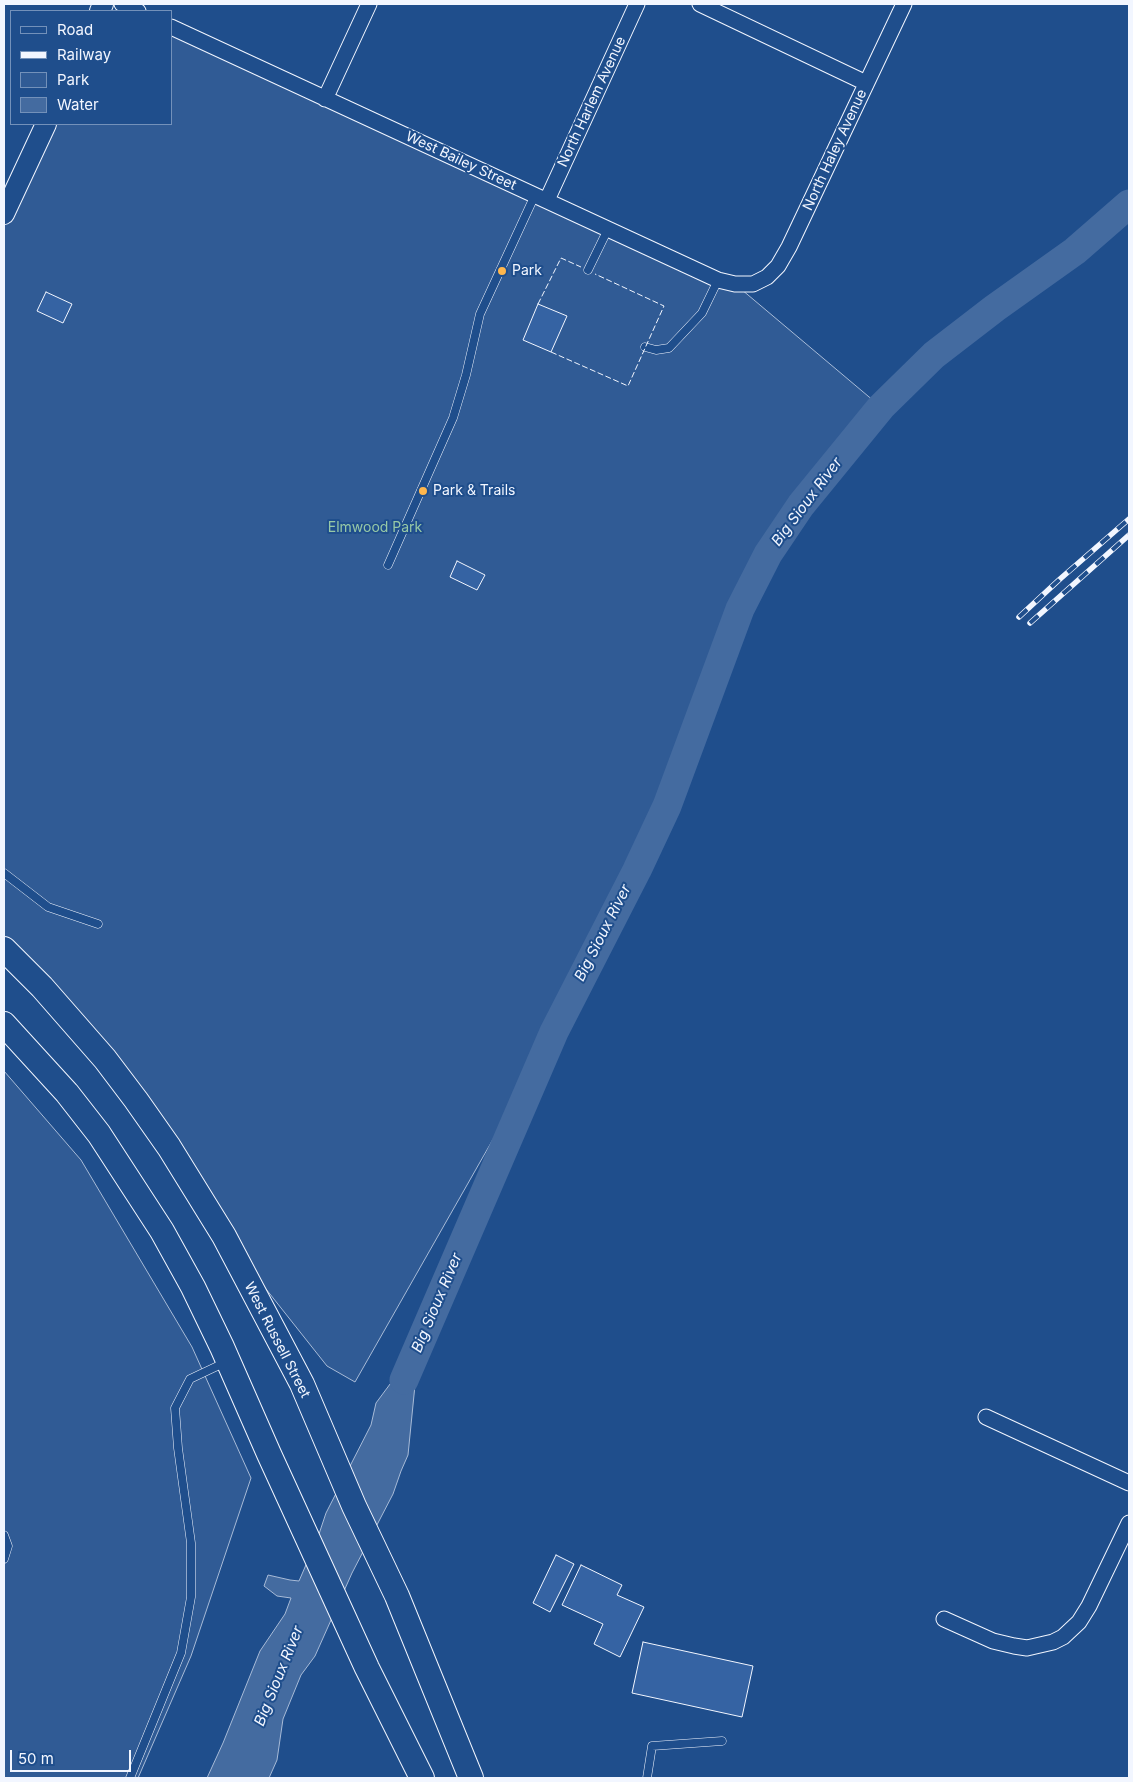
<!DOCTYPE html>
<style>
body{margin:0}
#map{position:relative;width:1133px;height:1782px;overflow:hidden;background:#1f4e8c;font-family:Inter,sans-serif}
canvas{display:block}
.frame{position:absolute;inset:0;border:5px solid #f2f6ff;pointer-events:none}
.legend{position:absolute;left:10px;top:10px;width:162px;height:115px;box-sizing:border-box;background:#1f4e8c;border:1px solid #7391ba;margin:0;padding:6px 9px;list-style:none;font-size:15px;color:#f2f6ff}
.legend li{display:flex;align-items:center;gap:10px;height:25px}
.legend b{width:25px;border:1px solid #7391ba}
.scale{position:absolute;left:10px;top:1750px;width:121px;height:22px;box-sizing:border-box;border:2px solid #f2f6ff;border-top:0;padding-left:6px;font-size:15px;line-height:18px;white-space:nowrap;color:#f2f6ff;-webkit-text-stroke:4px #1f4e8c;paint-order:stroke}
</style>
<div id="map">
<canvas width="1133" height="1782"></canvas>
<div class="frame"></div>
<ul class="legend">
<li><b style="height:6px;background:#1f4e8c"></b>Road</li>
<li><b style="height:6px;background:#f2f6ff"></b>Railway</li>
<li><b style="height:14px;background:#305b95"></b>Park</li>
<li><b style="height:14px;background:#446ba0"></b>Water</li>
</ul>
<div class="scale">50 m</div>
</div>
<script>
const g = document.querySelector('canvas').getContext('2d');
g.lineJoin = 'round';
function fill(path, color) { g.fillStyle = color; g.fill(path, 'evenodd'); }
const shape = rows => new Path2D(rows.map(r => 'M' + r).join(''));
function strokePath(path, color, width, dash) { g.strokeStyle = color; g.lineWidth = width; g.lineCap = dash ? 'butt' : 'round'; g.setLineDash(dash || []); g.stroke(path); }
function drawText(font, color, halo, rows, align = 'center') {
  g.font = font + ' Inter,sans-serif'; g.lineWidth = 4; g.setLineDash([]); g.textBaseline = 'middle'; g.strokeStyle = halo; g.fillStyle = color; for (const [text, x, y, turn = 0] of rows) {
    g.save(); g.translate(x, y); g.rotate((+turn || 0) * Math.PI / 180); g.textAlign = isNaN(turn) ? turn : align; if (halo) g.strokeText(text, 0, 0); g.fillText(text, 0, 0); g.restore();
  }
}
const green = shape([
 [171,26,735,284,881,407,801,505,768,554,740,609,667,806,637,870,598,949,554,1032,355,1382,327,1366,224,1236,105,1059,4,955,4,217,47,124,171,124,171,26],
 [4,1071,81,1160,192,1347,251,1478,191,1656,138,1778,4,1778,4,1071]
]);
fill(green, '#305b95');
strokePath(green, '#a8bbd7', 1);
const water = shape([
 [419,1345,408,1455,401,1471,393,1494,352,1573,315,1656,301,1675,283,1719,277,1760,269,1778,207,1778,223,1743,260,1651,285,1614,291,1598,277,1596,264,1586,268,1575,290,1580,299,1581,318,1537,326,1513,371,1425,376,1403,419,1345]
]);
fill(water, '#446ba0');
strokePath(water, '#a8bbd7', 1);
strokePath(shape([
 [404,1380,554,1032,637,870,667,806,740,609,768,554,801,505,881,407,934,355,995,308,1075,251,1129,204]
]), '#446ba0', 29);
const building = shape([
 [46,292,72,304,63,323,37,311,46,292],
 [538,304,567,316,551,352,523,340,538,304],
 [457,561,485,575,477,590,450,577,457,561],
 [556,1555,574,1564,550,1612,533,1603,556,1555],
 [581,1565,622,1585,617,1595,644,1607,620,1657,594,1644,603,1624,562,1605,581,1565],
 [643,1642,753,1666,742,1717,632,1693,643,1642]
]);
fill(building, '#3563a3');
strokePath(building, '#f2f6ff', 1);
const service = shape([
 [588,270,608,229],
 [645,347,656,350,669,348,702,313,718,280],
 [388,565,453,418,466,375,480,314,535,195],
 [4,873,48,907,98,924],
 [4,1535,8,1546,4,1559],
 [130,1778,181,1653,191,1597,191,1543,178,1448,175,1408,190,1379,226,1362],
 [647,1778,652,1746,722,1741]
]);
const minor = shape([
 [122,4,138,11],
 [700,4,866,83],
 [171,27,718,280,735,284,753,284,767,277,778,266,789,247,904,4],
 [325,99,369,4],
 [547,200,637,4],
 [986,1417,1129,1483],
 [944,1619,993,1641,1014,1646,1027,1648,1053,1642,1063,1637,1079,1622,1089,1606,1129,1523]
]);
const secondary = shape([
 [100,11,103,4],
 [4,214,46,124]
]);
const trunk = shape([
 [4,949,42,987,105,1059,136,1100,169,1147,224,1236,302,1384,354,1506,397,1596,471,1778],
 [4,1024,67,1093,99,1134,162,1231,193,1287,222,1347,269,1454,367,1668,422,1778]
]);
strokePath(service, '#f2f6ff', 9);
strokePath(minor, '#f2f6ff', 17);
strokePath(secondary, '#f2f6ff', 22);
strokePath(trunk, '#f2f6ff', 26);
strokePath(service, '#1f4e8c', 8);
strokePath(minor, '#1f4e8c', 15);
strokePath(secondary, '#1f4e8c', 20);
strokePath(trunk, '#1f4e8c', 24);
const rail = shape([
 [1019,617,1060,579,1129,519],
 [1030,623,1129,535]
]);
strokePath(rail, '#f2f6ff', 5.5);
strokePath(rail, '#1f4e8c', 4, [11]);
strokePath(shape([
 [538,304,561,258,581,267],
 [551,352,628,386,664,306,595,274]
]), '#f2f6ff', 1, [6, 2.5]);
for (const [x, y, r, color] of [
 [502,271,5,"#ffb74d"],
 [423,491,5,"#ffb74d"]
]) { const dot = new Path2D(); dot.arc(x, y, r, 0, 2 * Math.PI); g.fillStyle = color; g.fill(dot); strokePath(dot, '#1f4e8c', 2); }
drawText('14px', '#f2f6ff', '#1f4e8c', [
 ["North Harlem Avenue",592,102,-65],
 ["North Haley Avenue",835,150,-65],
 ["West Bailey Street",461,161,25],
 ["West Russell Street",277,1340,63]
]);
drawText('14px', '#f2f6ff', '#1f4e8c', [
 ["Park",512,271],
 ["Park & Trails",433,491]
], 'left');
drawText('14px', '#97c8a6', '#1f4e8c', [
 ["Elmwood Park",375,528]
]);
drawText('italic 15px', '#f2f6ff', '#1f4e8c', [
 ["Big Sioux River",807,502,-53],
 ["Big Sioux River",603,933,-63],
 ["Big Sioux River",437,1303,-67],
 ["Big Sioux River",279,1676,-68]
]);
</script>
